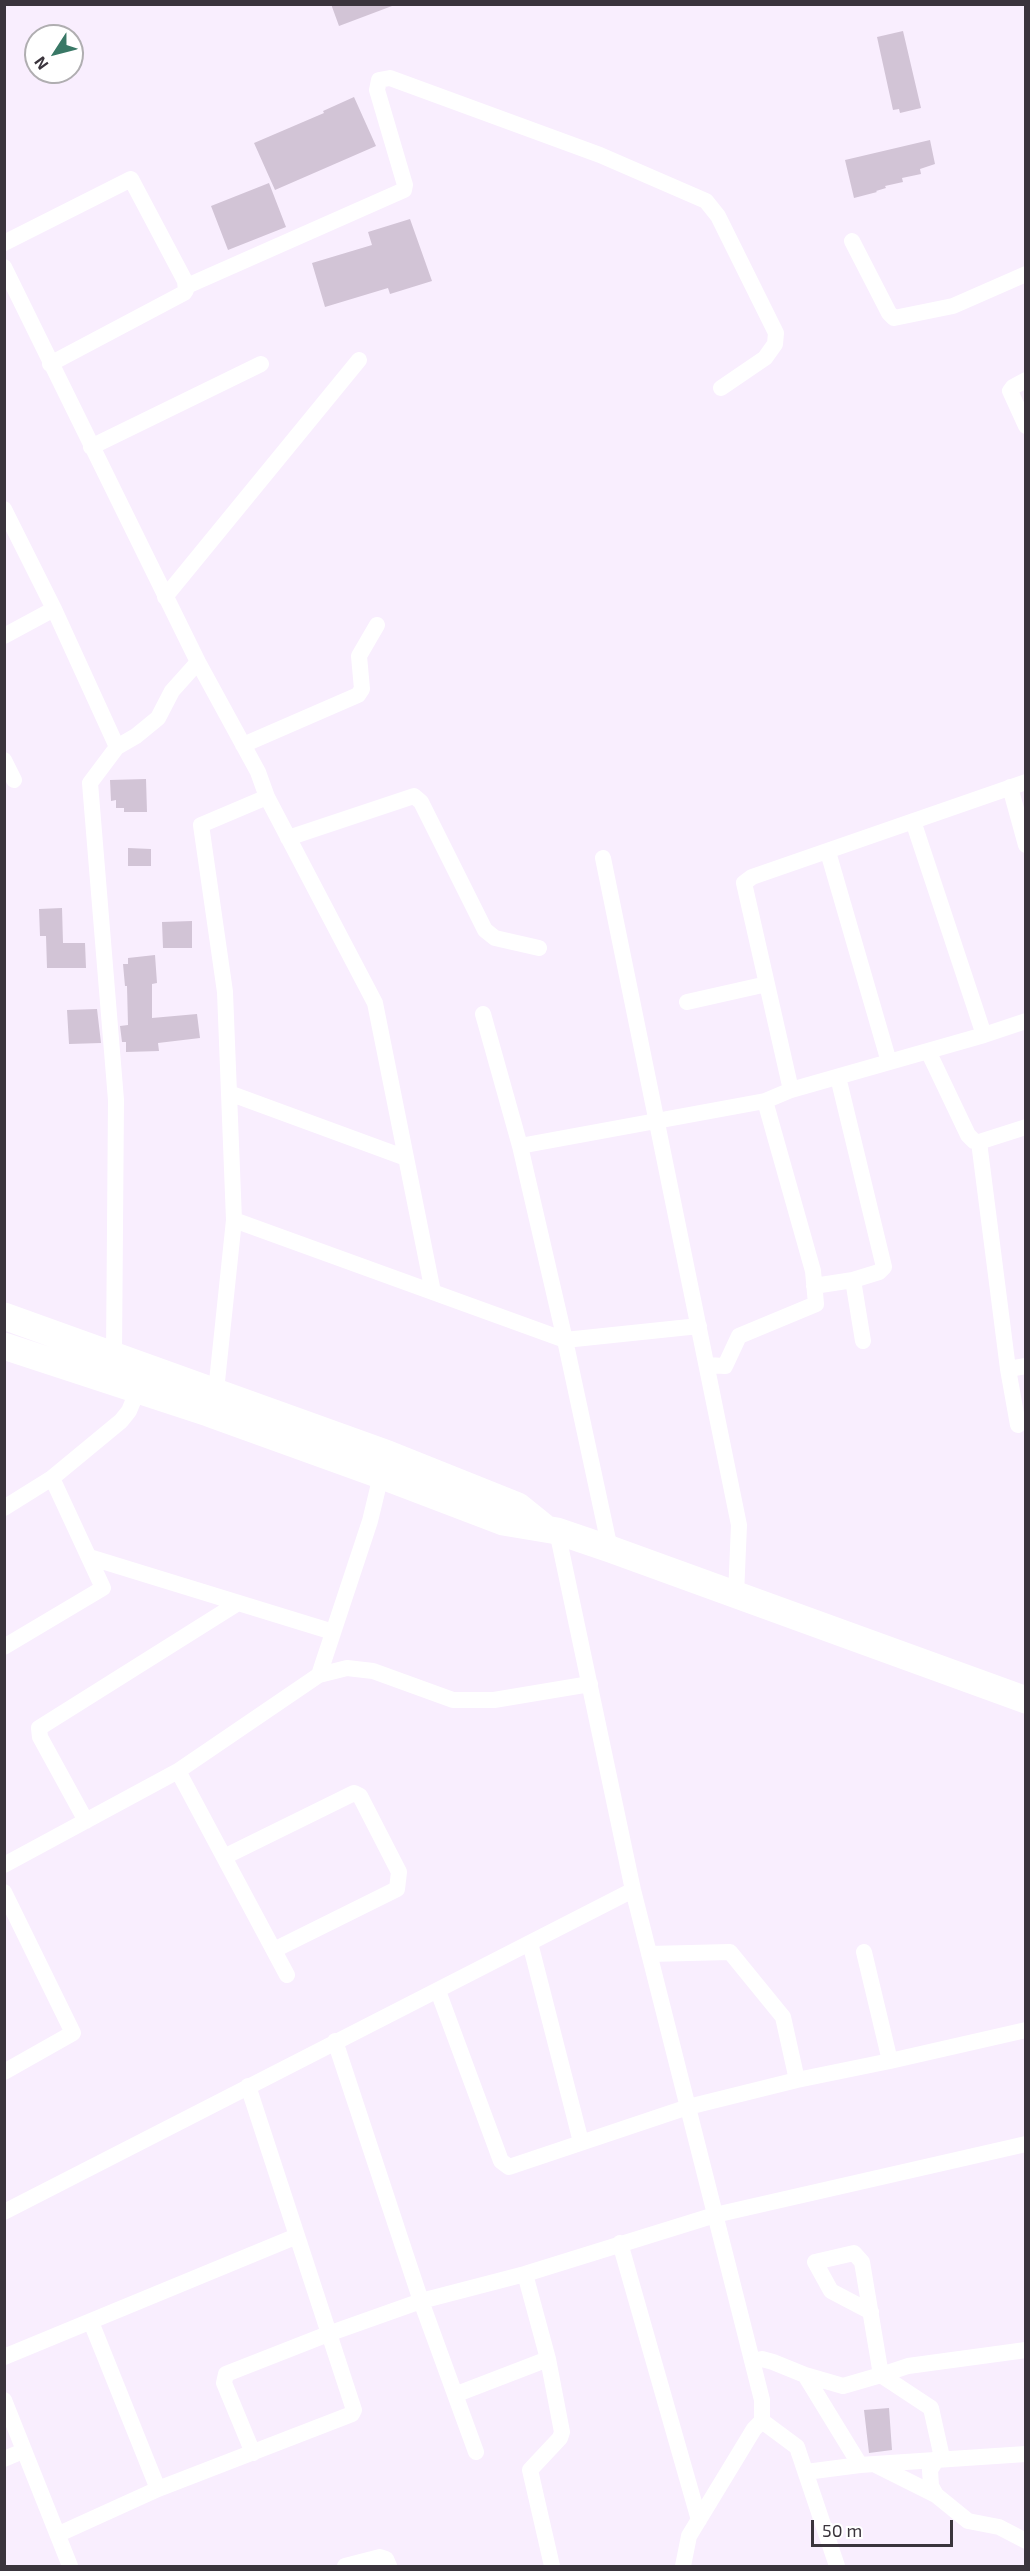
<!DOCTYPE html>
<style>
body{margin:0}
#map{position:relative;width:1030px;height:2571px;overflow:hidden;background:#f9eefe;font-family:"Exo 2",sans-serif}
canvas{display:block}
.frame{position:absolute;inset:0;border:6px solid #3a343c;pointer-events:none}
.north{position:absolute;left:24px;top:24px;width:60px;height:60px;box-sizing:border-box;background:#fff;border:2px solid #b0aeb1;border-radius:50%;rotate:234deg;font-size:16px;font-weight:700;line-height:24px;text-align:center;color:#3a343c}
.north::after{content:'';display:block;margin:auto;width:21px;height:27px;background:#397866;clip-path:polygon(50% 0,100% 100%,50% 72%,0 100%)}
.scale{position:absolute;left:811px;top:2520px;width:142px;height:27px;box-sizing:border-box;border:3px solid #3a343c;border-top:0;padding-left:8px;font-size:18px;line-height:21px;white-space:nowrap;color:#3a343c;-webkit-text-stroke:4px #fff;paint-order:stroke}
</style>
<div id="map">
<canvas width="1030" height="2571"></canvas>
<div class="frame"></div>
<div class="north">N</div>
<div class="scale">50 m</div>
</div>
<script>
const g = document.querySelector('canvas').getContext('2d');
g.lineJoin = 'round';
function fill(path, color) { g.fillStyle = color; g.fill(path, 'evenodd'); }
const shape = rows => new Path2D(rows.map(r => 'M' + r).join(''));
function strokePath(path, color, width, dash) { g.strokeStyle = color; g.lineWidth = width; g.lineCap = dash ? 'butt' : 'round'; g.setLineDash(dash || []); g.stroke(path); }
fill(shape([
 [331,4,391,4,392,6,339,26],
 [903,31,921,108,900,113,899,109,893,110,877,37],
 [354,97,376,146,275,190,254,143,324,113,323,111],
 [930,140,935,164,920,169,921,174,902,178,903,182,885,186,886,188,876,191,877,192,854,198,845,160],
 [269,183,286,227,228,250,211,206],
 [410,219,432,281,390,294,388,288,325,307,312,263,372,245,368,232],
 [146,779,147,812,124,812,124,808,116,808,116,800,111,801,110,780],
 [128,848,151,849,151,866,128,866],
 [62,908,63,943,85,943,86,968,47,968,46,936,40,936,39,909],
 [192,921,192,948,163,948,162,922],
 [155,955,157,983,152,984,152,1018,197,1014,200,1038,158,1043,159,1051,126,1052,126,1042,122,1042,120,1026,128,1025,127,986,125,986,123,964,128,964,128,958],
 [97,1009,101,1043,69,1044,67,1010],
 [889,2408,892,2450,869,2453,864,2410]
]), '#d2c4d6');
strokePath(shape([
 [852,241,889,313,894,318,953,306,1026,274],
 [4,243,131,179,185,281,186,290,184,293,50,364],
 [4,267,198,662,258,772,267,797,375,1003,433,1292],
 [187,286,404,190,405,185,377,90,379,80,390,78,600,155,706,201,718,216,776,333,775,344,765,358,721,388],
 [1026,380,1013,387,1010,391,1026,426],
 [91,447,261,364],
 [4,509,54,609,117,747],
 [165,597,359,360],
 [4,636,54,609],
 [243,745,358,695,362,689,359,656,377,625],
 [4,760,14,780],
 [1010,787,1026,845],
 [913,821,984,1035],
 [288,838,414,796,421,802,485,930,495,938,539,948],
 [828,852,889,1062],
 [603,858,739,1525,736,1595],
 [687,1002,767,984],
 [483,1014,520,1146],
 [928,1051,968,1135,974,1141,979,1142,1026,1127],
 [791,1090,744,883,752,877,1026,782],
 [229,1093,406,1158],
 [979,1142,1008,1369,1018,1425],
 [234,1220,565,1340,699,1326],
 [853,1280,863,1341],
 [814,1286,853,1280,879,1272,884,1267,838,1077],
 [114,1355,116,1100,90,783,117,747,136,736,158,718,172,691,198,662],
 [707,1365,725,1366,739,1336,816,1304,813,1271,765,1101],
 [1008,1369,1026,1366],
 [216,1391,234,1220,225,992,201,825,267,797],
 [4,1508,52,1478],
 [557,1531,633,1890,762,2400,762,2421,754,2429,689,2536,683,2566],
 [610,1549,565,1340,520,1146,765,1101,791,1090,984,1035,1026,1021],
 [89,1557,333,1632],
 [4,1647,103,1588,52,1478,121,1421,129,1411,141,1382],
 [319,1675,370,1521,383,1467],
 [178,1771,287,1975],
 [86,1821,40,1737,39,1728,238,1603],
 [224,1857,354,1793,360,1796,399,1872,397,1889,274,1950],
 [4,1865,178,1771,319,1675,347,1668,373,1671,453,1700,494,1700,590,1684],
 [4,1892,73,2033,4,2072],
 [530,1943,581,2142],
 [864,1952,890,2061],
 [649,1954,730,1952,783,2017,797,2080],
 [438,1991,501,2161,509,2167,688,2107,797,2080,890,2061,1026,2030],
 [335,2041,421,2301,525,2274,715,2215,1026,2144],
 [4,2212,633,1890],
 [620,2243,699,2520],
 [525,2274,548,2359,562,2432,560,2438,530,2470,552,2566],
 [871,2312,831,2291,815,2262,854,2253,862,2262,881,2375,908,2366,1026,2350],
 [91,2322,158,2489],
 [4,2357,297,2236],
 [752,2361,762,2359,773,2362,805,2375,843,2386,881,2375,931,2408,941,2453,930,2470,931,2486,936,2495,968,2521,999,2527,1026,2541],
 [805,2375,860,2465],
 [457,2394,548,2359],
 [4,2400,70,2566],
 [762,2421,797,2447,837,2566],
 [253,2453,224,2383,226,2374,328,2334,421,2301,476,2452],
 [4,2459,23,2451],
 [876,2465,936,2495],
 [806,2472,860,2465,1026,2454],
 [59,2534,158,2489,352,2414,354,2410,248,2086],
 [345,2566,380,2557,386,2559,389,2566]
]), '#fff', 16);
strokePath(shape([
 [4,1316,388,1454,518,1506,544,1527],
 [4,1346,208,1413,380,1475,503,1522,557,1531,610,1549,1026,1700]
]), '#fff', 27);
</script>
